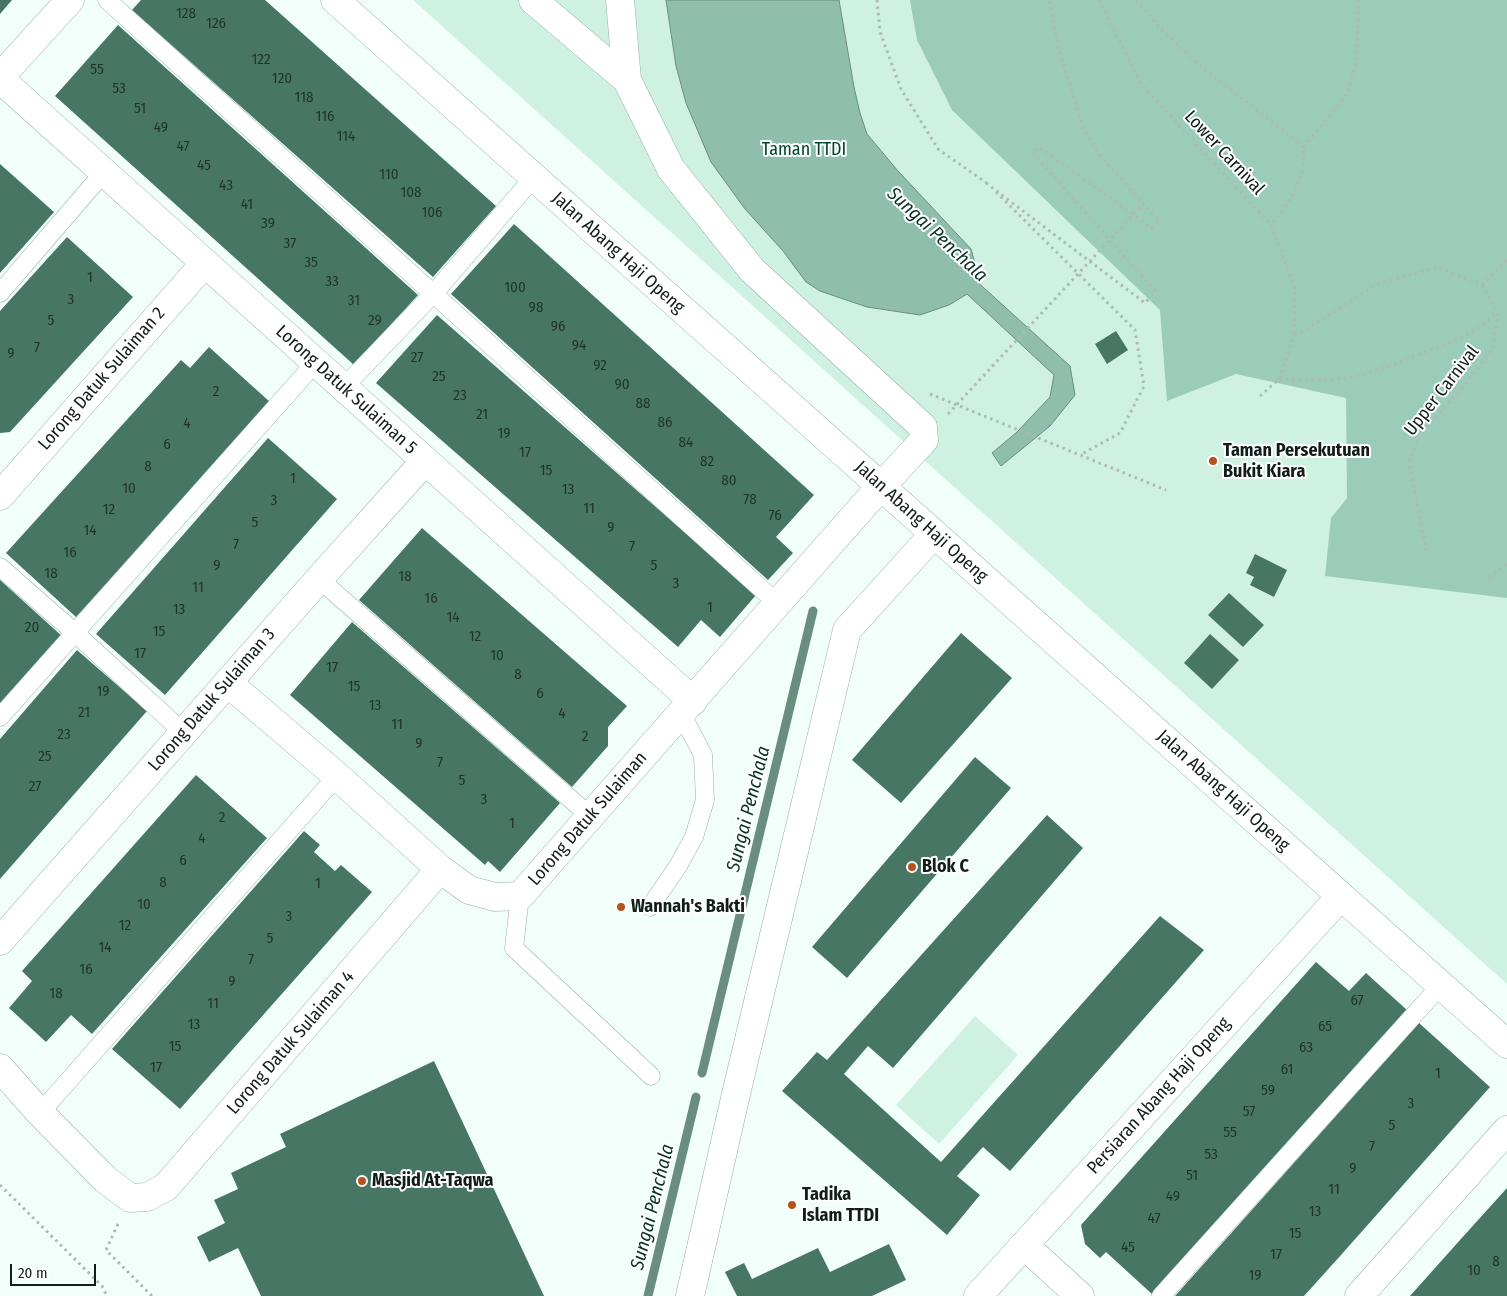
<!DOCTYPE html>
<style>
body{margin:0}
#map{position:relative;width:1507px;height:1296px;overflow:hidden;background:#f2fef9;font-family:"Fira Sans Condensed",sans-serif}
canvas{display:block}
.scale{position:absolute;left:10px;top:1264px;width:86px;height:22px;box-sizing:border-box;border:2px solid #111d18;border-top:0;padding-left:6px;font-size:15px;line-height:18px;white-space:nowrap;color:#111d18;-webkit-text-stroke:4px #fff;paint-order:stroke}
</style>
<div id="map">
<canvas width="1507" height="1296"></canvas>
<div class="scale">20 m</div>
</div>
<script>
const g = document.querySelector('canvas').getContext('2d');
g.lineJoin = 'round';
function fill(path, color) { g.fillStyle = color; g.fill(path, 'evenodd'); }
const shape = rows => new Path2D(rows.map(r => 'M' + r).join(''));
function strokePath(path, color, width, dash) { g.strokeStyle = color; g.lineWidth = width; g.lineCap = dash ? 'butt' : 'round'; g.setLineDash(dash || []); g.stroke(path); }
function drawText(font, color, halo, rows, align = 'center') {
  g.font = font + ' "Fira Sans Condensed",sans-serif'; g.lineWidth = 4; g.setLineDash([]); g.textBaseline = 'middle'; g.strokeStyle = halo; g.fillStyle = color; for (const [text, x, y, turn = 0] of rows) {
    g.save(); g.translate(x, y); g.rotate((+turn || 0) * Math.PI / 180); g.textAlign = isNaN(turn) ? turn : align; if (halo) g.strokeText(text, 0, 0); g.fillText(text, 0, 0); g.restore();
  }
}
fill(shape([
 [413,0,1507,0,1507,984,914,451],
 [975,1016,1018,1055,939,1144,896,1105]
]), '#cef1e2');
fill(shape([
 [910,0,1507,0,1507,598,1325,576,1331,518,1347,498,1346,398,1236,374,1167,401,1160,310,952,110,917,40]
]), '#9bccb9');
const water = shape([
 [666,0,839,0,854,87,860,113,867,134,898,171,971,249,976,267,973,278,1070,366,1075,395,1050,426,1001,466,992,453,1017,432,1050,397,1054,375,967,294,949,305,920,315,867,307,820,291,806,282,783,251,745,209,711,162,686,103,676,66,666,0]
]);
fill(water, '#8fbeac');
strokePath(water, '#698e80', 1);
strokePath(shape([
 [702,1073,813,611],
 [648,1296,696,1097]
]), '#698e80', 9);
fill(shape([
 [0,0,12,0,0,14],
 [141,0,265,0,496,206,433,277,132,10],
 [118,25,418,295,354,365,55,96],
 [0,164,54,212,0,273],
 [514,224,814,495,776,537,793,553,768,580,451,294],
 [67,237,133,297,10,432,0,433,0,311],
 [437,315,756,595,720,637,701,620,678,647,376,383],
 [1116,331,1128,350,1107,364,1095,344],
 [209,347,270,402,76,617,6,553,181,360,190,368],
 [268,438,337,499,165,695,96,634],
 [422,528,627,706,608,727,608,746,572,787,359,600],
 [1255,554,1287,570,1274,597,1250,585,1254,577,1246,573],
 [0,580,63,637,0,707],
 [1229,593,1264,625,1243,647,1208,615],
 [352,622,560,803,500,872,488,861,485,865,290,695],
 [961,633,1012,678,901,803,852,760],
 [1210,634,1239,660,1212,689,1184,663],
 [77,650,147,711,0,879,0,739],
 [975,757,1011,788,847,978,812,947],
 [196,775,267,838,92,1034,71,1015,46,1042,9,1008,32,981,22,971],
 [1047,815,1083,848,893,1068,868,1046,844,1074,941,1162,1160,916,1204,950,1010,1171,983,1147,957,1176,980,1195,947,1235,782,1091,817,1052,827,1060],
 [304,831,320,845,314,852,335,871,341,865,372,892,180,1109,112,1049],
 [1316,962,1349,991,1366,973,1407,1010,1153,1295,1106,1252,1100,1258,1085,1244,1081,1225],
 [1419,1023,1490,1087,1341,1255,1304,1296,1175,1296],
 [434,1061,544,1296,261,1296,238,1248,209,1262,197,1237,225,1223,214,1200,238,1189,231,1173,286,1147,280,1134],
 [1507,1188,1507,1296,1410,1296,1460,1240],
 [889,1244,906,1280,872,1296,737,1296,725,1272,744,1263,752,1279,818,1248,830,1272]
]), '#487665');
const lane = shape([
 [107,0,778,604],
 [0,293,104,172],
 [344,387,434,293,534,177],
 [0,567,74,632,184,733],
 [319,579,590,816],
 [0,717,316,362],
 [520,896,514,948,651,1076],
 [650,907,678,866,694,837,705,800,703,755,681,713],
 [40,1113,337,776],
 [1161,1296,1441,985]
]);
const street = shape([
 [335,0,1507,1044],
 [533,0,627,80],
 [0,77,70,0],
 [0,79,693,701],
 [0,496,205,263],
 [228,683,337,776,440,869,469,890,495,897,520,896,865,504,924,440,923,427,752,270,671,169,627,80,620,0],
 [0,941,319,579,425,461],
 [0,1068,40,1113,105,1179,130,1198,147,1197,166,1187,440,869],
 [1024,1245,1080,1296],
 [690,1296,736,1094,847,630,934,534],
 [978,1296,1341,896],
 [1359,1296,1507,1130]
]);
strokePath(lane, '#94b2a6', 19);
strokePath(street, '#94b2a6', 29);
strokePath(shape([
 [877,0,880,32,901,89,938,149,988,184],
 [1099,0,1141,84,1271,225,1295,288,1294,336],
 [1136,0,1158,26,1198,64,1304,147,1303,171,1292,197,1271,225],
 [1304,147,1347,94,1357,61,1358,0],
 [986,183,1145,303,1155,291,1033,153,1039,147,1152,228,1159,221,1102,158,1084,130,1059,51,1049,0],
 [996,192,1135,330,1144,386,1120,433,1080,455],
 [1482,285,1507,260],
 [1279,379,1313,380,1350,378,1398,363,1469,334,1497,313],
 [930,394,1166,490],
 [1260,396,1279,379,1294,337,1377,284,1438,267,1482,285,1498,312,1493,348,1464,386,1420,435,1409,461,1427,555],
 [948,414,1143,204],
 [1489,578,1507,563],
 [0,1185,102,1286,107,1296],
 [118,1224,106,1250,152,1296]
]), '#aebab5', 3, [2.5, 4]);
strokePath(lane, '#fff', 18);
strokePath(street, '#fff', 28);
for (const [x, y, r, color] of [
 [1213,461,5,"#b5511c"],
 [912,867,5,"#b5511c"],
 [621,907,5,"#b5511c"],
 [362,1181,5,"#b5511c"],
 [792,1205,5,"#b5511c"]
]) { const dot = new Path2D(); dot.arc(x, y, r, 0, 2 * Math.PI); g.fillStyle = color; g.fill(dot); strokePath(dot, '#fff', 2); }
drawText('15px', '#1f332b', null, [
 ["128",186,14],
 ["126",216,24],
 ["122",261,60],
 ["55",97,70],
 ["120",282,79],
 ["53",119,89],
 ["118",304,98],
 ["51",140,109],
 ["116",325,117],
 ["49",161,128],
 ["114",346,137],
 ["47",183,147],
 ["45",204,166],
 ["110",389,175],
 ["43",226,186],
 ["108",411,193],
 ["41",247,205],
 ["106",432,213],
 ["39",268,224],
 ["37",290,244],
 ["35",311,263],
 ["1",90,278],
 ["33",332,282],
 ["100",515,288],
 ["3",71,300],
 ["31",354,301],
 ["98",536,308],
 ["5",51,321],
 ["29",375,321],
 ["96",558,327],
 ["94",579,346],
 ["7",37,348],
 ["9",11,354],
 ["27",417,358],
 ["92",600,366],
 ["25",439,377],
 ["90",622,385],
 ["2",216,392],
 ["23",460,396],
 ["88",643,404],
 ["21",482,415],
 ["86",665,423],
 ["4",187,424],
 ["19",504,434],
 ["84",686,443],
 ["6",167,445],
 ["17",525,453],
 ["82",707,462],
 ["8",148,467],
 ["15",546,471],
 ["1",293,479],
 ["80",729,481],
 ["10",129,489],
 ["13",568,490],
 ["78",750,500],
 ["3",274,501],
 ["11",589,509],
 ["12",109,510],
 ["76",775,516],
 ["5",255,523],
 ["9",611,528],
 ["14",90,531],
 ["7",236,545],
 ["7",632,547],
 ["16",70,553],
 ["9",217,566],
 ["5",654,566],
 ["18",51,574],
 ["18",405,577],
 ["3",676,584],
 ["11",198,588],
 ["16",431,599],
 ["1",710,608],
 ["13",179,610],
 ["14",453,618],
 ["20",32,628],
 ["15",159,632],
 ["12",475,637],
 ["17",140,654],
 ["10",497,656],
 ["17",332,668],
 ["8",518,675],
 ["15",354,687],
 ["19",103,692],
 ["6",540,694],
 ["13",375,706],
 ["21",84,713],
 ["4",562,714],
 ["11",397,725],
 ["23",64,735],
 ["2",585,737],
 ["9",419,744],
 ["25",45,757],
 ["7",440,763],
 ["5",462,781],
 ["27",35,787],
 ["3",484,800],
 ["2",222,818],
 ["1",512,824],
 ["4",202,839],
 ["6",183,861],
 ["8",163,883],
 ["1",318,884],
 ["10",144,905],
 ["3",289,917],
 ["12",125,926],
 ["5",270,939],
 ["14",105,948],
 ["7",251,960],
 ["16",86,970],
 ["9",232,982],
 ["18",56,994],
 ["67",1357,1001],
 ["11",213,1004],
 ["13",194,1025],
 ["65",1325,1027],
 ["15",175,1047],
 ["63",1306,1048],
 ["17",156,1068],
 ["61",1287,1070],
 ["1",1438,1074],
 ["59",1268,1091],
 ["3",1411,1104],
 ["57",1249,1112],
 ["5",1392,1126],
 ["55",1230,1133],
 ["7",1372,1147],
 ["53",1211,1155],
 ["9",1353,1169],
 ["51",1192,1176],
 ["11",1334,1190],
 ["49",1173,1197],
 ["13",1315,1212],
 ["47",1154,1219],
 ["15",1295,1234],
 ["45",1128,1248],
 ["17",1276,1255],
 ["8",1496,1262],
 ["10",1474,1271],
 ["19",1255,1276]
]);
drawText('18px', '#004533', '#fff', [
 ["Taman TTDI",804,150]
]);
drawText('18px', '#111d18', '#fff', [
 ["Lower Carnival",1224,153,47],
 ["Jalan Abang Haji Openg",618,253,42],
 ["Lorong Datuk Sulaiman 2",102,379,-49],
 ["Lorong Datuk Sulaiman 5",346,390,42],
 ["Upper Carnival",1442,391,-52],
 ["Jalan Abang Haji Openg",921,522,42],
 ["Lorong Datuk Sulaiman 3",212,700,-49],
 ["Jalan Abang Haji Openg",1223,791,42],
 ["Lorong Datuk Sulaiman",588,819,-49],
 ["Lorong Datuk Sulaiman 4",291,1043,-49],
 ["Persiaran Abang Haji Openg",1159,1096,-48]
]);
drawText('bold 18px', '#111d18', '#fff', [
 ["Taman Persekutuan",1223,451],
 ["Bukit Kiara",1223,472],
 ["Blok C",922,867],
 ["Wannah's Bakti",631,907],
 ["Masjid At-Taqwa",372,1181],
 ["Tadika",802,1195],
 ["Islam TTDI",802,1216]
], 'left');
drawText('italic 19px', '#073327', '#fff', [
 ["Sungai Penchala",937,235,43],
 ["Sungai Penchala",749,809,-76],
 ["Sungai Penchala",653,1207,-76]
]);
</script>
